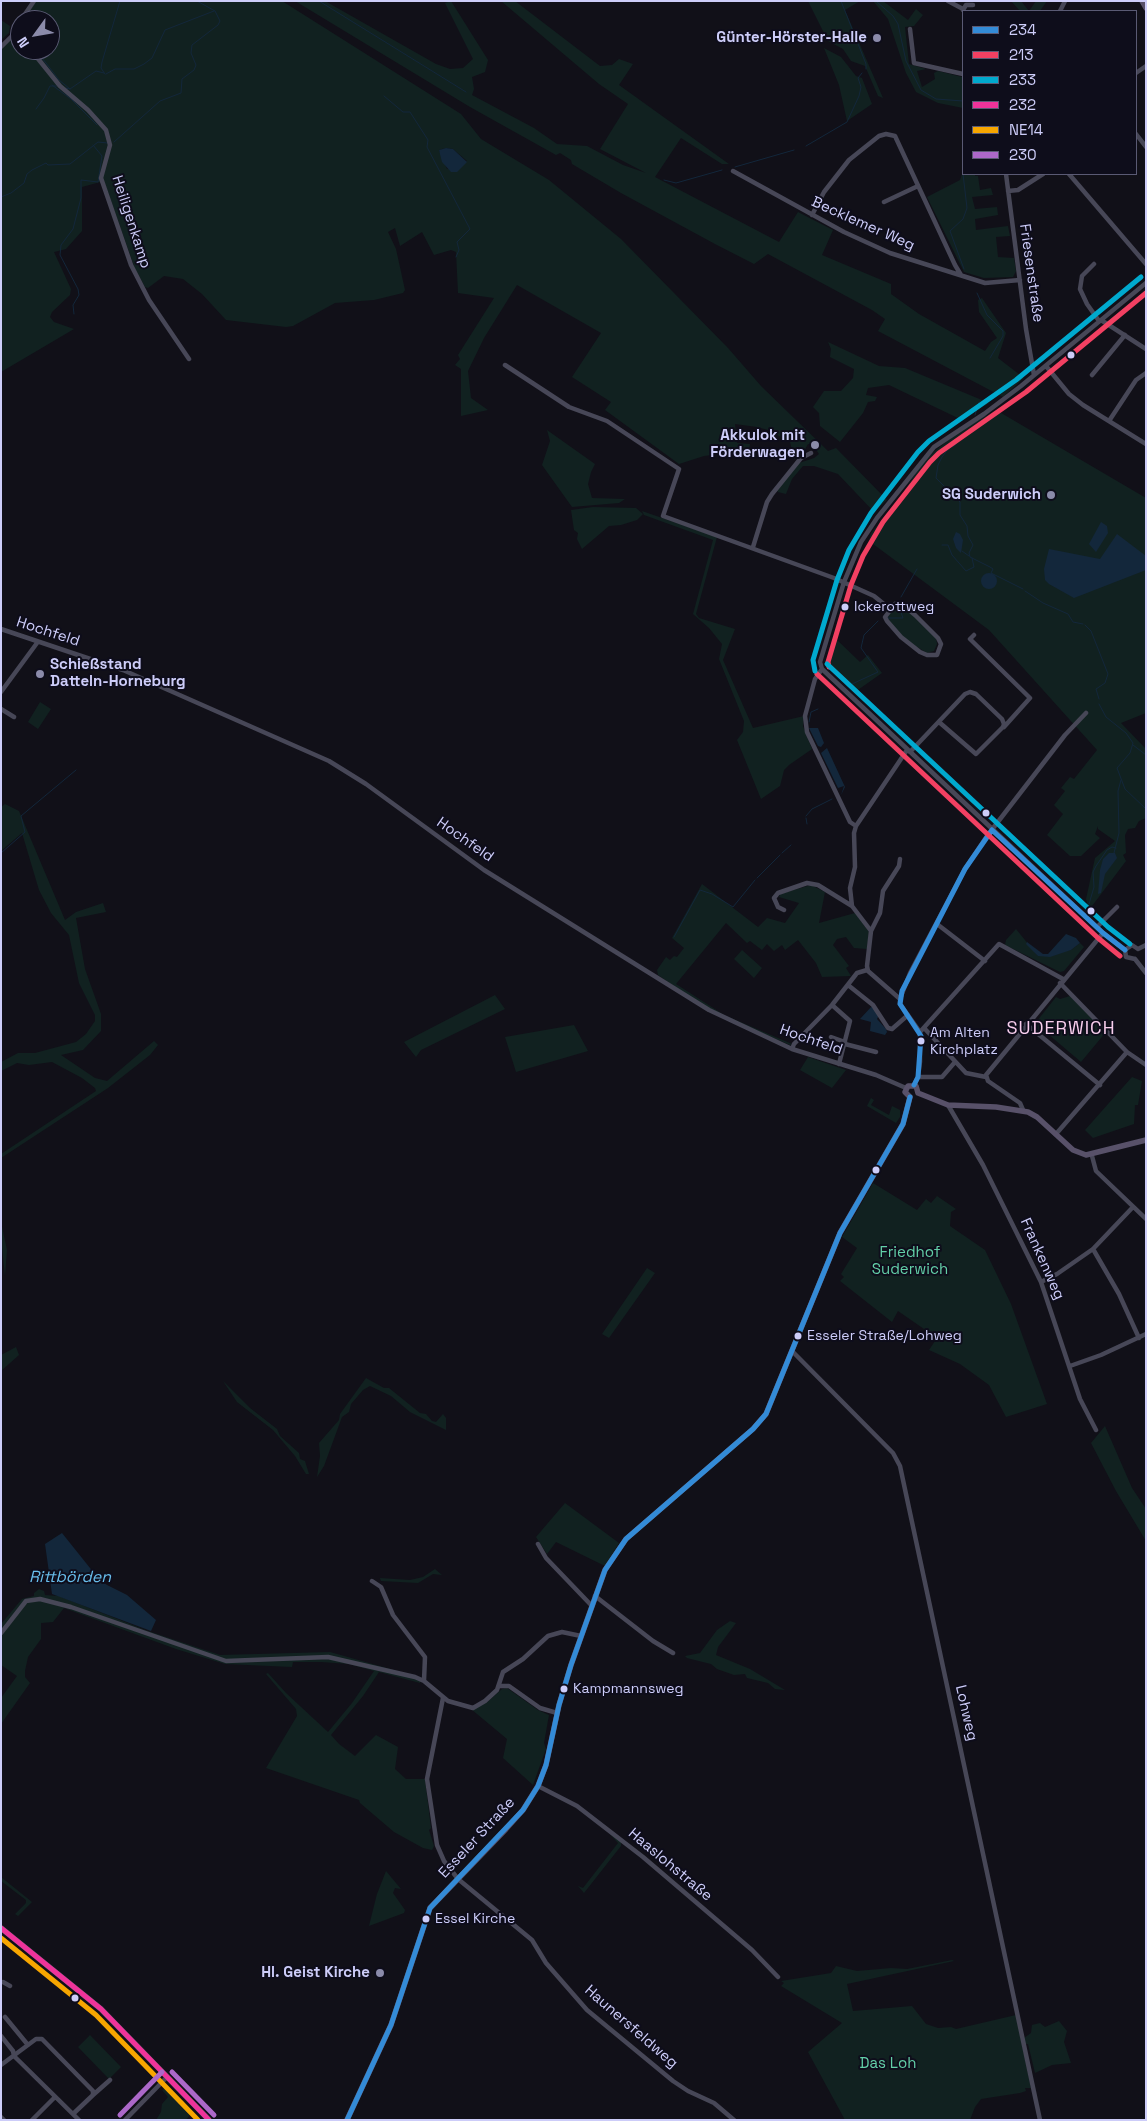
<!DOCTYPE html>
<meta charset="utf-8">
<style>
body{margin:0}
#map{position:relative;width:1147px;height:2121px;overflow:hidden;background:#111018;font-family:"Space Grotesk",sans-serif}
canvas{display:block}
.frame{position:absolute;inset:0;border:2px solid #cdcdf9;pointer-events:none}
.legend{position:absolute;left:962px;top:10px;width:175px;height:165px;box-sizing:border-box;background:#0e0d1b;border:1px solid #5a5a74;margin:0;padding:6px 9px;list-style:none;font-size:15px;color:#cdcdf9}
.legend li{display:flex;align-items:center;gap:10px;height:25px}
.legend b{width:25px;border:1px solid #5a5a74}
.north{position:absolute;left:10px;top:10px;width:50px;height:50px;box-sizing:border-box;background:#0e0d1b;border:1px solid #5a5a74;border-radius:50%;rotate:238deg;font-size:14px;font-weight:700;line-height:20px;text-align:center;color:#cdcdf9}
.north::after{content:'';display:block;margin:auto;width:18px;height:22px;background:#8b8baa;clip-path:polygon(50% 0,100% 100%,50% 72%,0 100%)}
</style>
<div id="map">
<canvas width="1147" height="2121"></canvas>
<div class="frame"></div>
<ul class="legend">
<li><b style="height:6px;background:#338bd7"></b>234</li>
<li><b style="height:6px;background:#f24062"></b>213</li>
<li><b style="height:6px;background:#00a9ce"></b>233</li>
<li><b style="height:6px;background:#ef339a"></b>232</li>
<li><b style="height:6px;background:#f7a600"></b>NE14</li>
<li><b style="height:6px;background:#ac68c9"></b>230</li>
</ul>
<div class="north">N</div>
</div>
<script>
const g = document.querySelector('canvas').getContext('2d');
g.lineJoin = 'round';
function fill(path, color) { g.fillStyle = color; g.fill(path, 'evenodd'); }
const shape = rows => new Path2D(rows.map(r => 'M' + r).join(''));
function strokePath(path, color, width, dash) { g.strokeStyle = color; g.lineWidth = width; g.lineCap = dash ? 'butt' : 'round'; g.setLineDash(dash || []); g.stroke(path); }
function drawText(font, color, halo, rows, align = 'center') {
  g.font = font + ' "Space Grotesk",sans-serif'; g.lineWidth = 4; g.setLineDash([]); g.textBaseline = 'middle'; g.strokeStyle = halo; g.fillStyle = color; for (const [text, x, y, turn = 0] of rows) {
    g.save(); g.translate(x, y); g.rotate((+turn || 0) * Math.PI / 180); g.textAlign = isNaN(turn) ? turn : align; if (halo) g.strokeText(text, 0, 0); g.fillText(text, 0, 0); g.restore();
  }
}
fill(shape([
 [36,1,282,1,461,114,481,139,549,180,621,239,728,348,761,386,828,451,836,448,887,500,874,512,838,474,814,466,803,466,792,479,786,494,778,492,777,490,799,463,814,458,819,454,813,445,808,444,803,453,794,459,790,442,768,430,757,427,735,424,737,443,750,444,749,450,704,456,679,464,605,410,611,402,572,377,601,333,517,285,484,338,468,371,471,398,488,410,461,416,461,369,455,365,460,359,458,355,494,298,458,293,456,252,451,250,434,255,422,232,400,246,395,228,388,232,396,249,405,290,403,293,374,300,335,303,293,326,286,327,226,320,202,294,183,279,164,276,148,288,145,287,135,269,104,181,82,187,82,231,66,249,54,252,71,289,70,295,52,312,50,317,54,322,74,329,1,372,1,49,6,42,20,33,20,50,50,50,50,20,23,20],
 [446,148,453,149,467,161,447,169,439,150],
 [295,1,325,1,436,64,450,69,463,68,473,59,445,3,451,1,488,60,485,72,472,77,474,89,472,95,534,128,557,144,587,146,623,165,646,173,600,149,628,104,599,84,501,1,515,1,600,66,612,65,619,59,633,64,619,85,729,164,722,164,681,138,655,177,779,242,798,212,833,230,822,255,891,284,891,294,919,314,985,351,991,342,997,338,979,312,978,300,982,298,1006,333,998,358,1024,378,1003,397,878,331,885,319,872,310,768,254,754,264,715,244,621,193,572,164,571,160,560,153,556,155,470,107],
 [808,1,860,1,845,10,883,98,878,96,865,66,851,61,843,49,828,41],
 [873,1,883,1,908,20,916,9,923,15,914,26,905,27,909,64,926,69,917,71,922,87,935,79,934,73,938,71,962,77,963,108,938,103,916,92,906,73,888,19],
 [1011,1,1021,1,1029,11,1036,1,1047,1,1040,11,1020,11],
 [1,20,10,26,9,33,1,40],
 [824,48,841,57,856,76,862,78,872,104,847,121,839,85],
 [963,171,963,174,975,174,975,176,978,176,980,190,991,188,993,195,972,197,975,209,997,207,998,215,975,219,976,230,1008,226,1010,236,996,237,998,257,1014,258,1016,271,1013,277,984,278,964,272,927,197,960,180],
 [828,342,879,366,905,368,989,403,962,420,889,385,868,388,866,395,877,397,875,401,868,402,863,413,840,442,820,426,819,413,813,407,824,391,841,391,853,378,854,369,830,357,831,349],
 [996,410,1146,498,1146,713,1121,723,1146,749,1146,818,1139,821,1135,828,1128,829,1125,835,1126,853,1123,855,1126,861,1089,910,1086,899,1095,858,1115,841,1098,829,1098,826,1095,834,1100,838,1081,856,1070,856,1047,835,1063,814,1054,805,1065,791,1061,788,1070,777,1074,779,1097,750,989,630,869,541,871,533,900,498,918,469,931,454,957,433],
 [547,430,595,464,591,472,588,484,592,498,625,499,619,503,572,507,542,465,550,441],
 [593,507,636,508,643,514,637,520,621,525,609,526,582,549,577,539,578,533,574,530,571,510],
 [642,511,717,537,696,614,699,618,735,629,723,660,753,728,804,716,803,726,812,749,789,765,784,770,780,786,761,799,737,740,743,732,744,721,719,659,722,644,709,628,693,614,713,540,644,515],
 [898,605,908,610,936,638,937,644,934,651,927,653,917,647,904,638,887,620,887,616],
 [835,638,860,662,868,655,882,673,855,692,830,669,827,663],
 [40,702,51,709,38,729,28,722],
 [5,804,19,811,65,920,76,912,103,903,106,912,76,918,85,969,101,1014,101,1031,83,1050,61,1055,95,1078,107,1081,154,1041,158,1045,150,1055,108,1088,1,1158,1,1154,96,1091,95,1088,82,1078,52,1062,29,1065,17,1063,1,1071,1,1062,18,1053,35,1053,76,1042,86,1034,95,1021,95,1015,79,983,69,935,51,913,39,890,22,833,1,851,1,807],
 [702,884,758,927,767,918,785,923,799,903,779,897,780,894,811,885,825,892,819,923,855,913,869,932,867,949,854,948,846,937,837,939,833,945,849,966,846,968,851,976,822,977,816,963,798,940,785,950,782,945,774,951,767,944,762,950,750,941,747,943,726,923,676,984,724,1015,792,1044,790,1045,710,1011,658,975,657,970,666,957,670,960,674,956,677,957,684,948,672,938],
 [1016,929,1038,956,1071,950,1080,943,1084,947,1064,971,1060,972,1005,945,1006,940],
 [742,950,762,968,754,978,734,959],
 [495,995,505,1009,421,1050,416,1057,404,1042],
 [1070,996,1106,1032,1081,1062,1048,1034,1046,1036,1033,1026,1056,997,1060,999],
 [574,1025,588,1051,516,1072,505,1037],
 [808,1057,846,1070,832,1088,800,1070],
 [1132,1077,1142,1081,1138,1105,1135,1105,1134,1124,1093,1138,1085,1130],
 [871,1098,874,1100,871,1105,889,1115,892,1106,900,1110,900,1117,896,1123,867,1106],
 [873,1183,917,1210,926,1199,931,1203,937,1196,956,1209,951,1212,950,1226,985,1250,1011,1304,1047,1404,1006,1417,989,1385,960,1364,929,1350,937,1338,898,1311,892,1322,840,1281,844,1277,841,1274,857,1248,842,1237],
 [1,1222,7,1250,5,1276,1,1239],
 [647,1268,655,1273,609,1338,602,1334],
 [16,1347,19,1355,1,1371,1,1355],
 [366,1378,384,1388,389,1388,420,1413,426,1414,432,1421,436,1422,443,1414,446,1418,446,1430,410,1412,391,1396,370,1386,363,1390,351,1404,349,1412,342,1417,324,1466,317,1477,320,1456,319,1443,339,1420,340,1414],
 [223,1381,250,1408,277,1429,280,1436,299,1453,300,1459,305,1461,309,1474,306,1474,295,1456,273,1430,237,1402],
 [1105,1426,1132,1488,1146,1509,1146,1541,1116,1491,1091,1443],
 [565,1503,619,1543,605,1566,556,1542,547,1554,536,1537],
 [435,1569,442,1575,433,1574,418,1583,381,1581,380,1578,410,1580,423,1577],
 [39,1589,44,1591,45,1595,59,1596,148,1631,220,1655,330,1652,422,1678,420,1683,379,1672,363,1696,331,1735,339,1744,355,1756,376,1735,398,1747,395,1769,406,1779,425,1779,431,1828,429,1830,434,1846,432,1850,423,1848,394,1832,360,1803,359,1800,266,1768,297,1716,296,1709,266,1674,268,1673,286,1693,328,1732,352,1703,374,1671,349,1664,321,1662,293,1662,292,1667,225,1664,176,1649,64,1608,53,1622,41,1623,41,1639,28,1657,25,1671,25,1677,30,1683,1,1724,1,1698,17,1676,1,1665,1,1624,22,1599,34,1596,34,1593],
 [730,1621,736,1623,718,1647,716,1655,750,1669,785,1690,775,1689,768,1683,747,1678,745,1674,734,1675,717,1669,711,1664,687,1658,685,1656,700,1653,717,1630],
 [507,1688,538,1710,549,1715,544,1743,546,1749,533,1785,503,1758,507,1739,471,1709,486,1703,502,1689],
 [608,1832,621,1842,621,1846,584,1893,578,1886,583,1888,618,1843],
 [386,1871,401,1889,395,1888,393,1893,405,1910,404,1913,369,1926,377,1894],
 [1,1877,32,1902,18,1916,15,1914,26,1903,26,1900,1,1881],
 [952,1960,954,1961,847,1984,853,2011,912,2006,926,2024,938,2028,951,2027,956,2029,1016,2015,1031,2088,1025,2088,1026,2091,1020,2093,981,2099,975,2107,970,2120,845,2120,808,2052,842,2023,781,1986,784,1983,781,1981,831,1973,836,1966,857,1971,891,1968,907,1969],
 [1059,2021,1067,2031,1064,2042,1071,2063,1052,2065,1035,2073,1028,2044,1025,2044,1024,2038,1031,2033,1032,2025,1040,2023,1045,2027],
 [90,2035,121,2067,109,2079,78,2047],
 [165,2088,171,2089,192,2112,186,2120,156,2120,161,2112,162,2104,168,2097,162,2090]
]), '#112120');
fill(shape([
 [446,148,453,149,467,162,457,172,451,172,442,162,439,150],
 [1101,522,1107,526,1108,533,1096,552,1089,544],
 [956,532,960,534,963,540,961,553,956,548,953,539],
 [1117,534,1146,556,1146,570,1074,598,1049,584,1045,580,1044,569,1049,549,1100,559],
 '981 581a8 8 0 1 1 16 0a8 8 0 1 1-16 0Z',
 [809,728,818,728,824,743,821,747,818,746],
 [827,748,845,787,841,795,844,786,838,788,821,753],
 [1109,853,1115,853,1117,858,1105,874,1101,893,1098,894,1100,870,1103,859],
 [1066,934,1076,938,1080,943,1071,950,1050,957,1038,956,1026,944,1027,942,1043,954,1048,954],
 [872,1006,879,1015,877,1019,886,1029,887,1032,885,1035,870,1031,871,1022,860,1019],
 [62,1533,98,1578,107,1585,127,1595,156,1620,151,1631,52,1594,45,1544]
]), '#13273b');
strokePath(shape([
 [319,1,466,92],
 [841,1,866,64,866,69],
 [846,1,852,1],
 [876,1,893,16,898,24,906,61,921,90,936,99,963,101],
 [36,50,59,80,70,89],
 [105,74,101,68,102,62,120,1],
 [106,74,115,69,134,69,144,64,152,58,165,30,214,11],
 [52,85,71,99,97,125],
 [65,88,70,89,96,71,104,73],
 [384,96,403,112,410,112,428,140,427,147,470,229,457,242,459,250,456,257],
 [36,109,44,98,50,86,59,86],
 [114,142,160,101,181,93,182,79,194,70,196,65,191,53,192,45,218,25,220,21,215,11,197,1],
 [806,146,847,122,859,96,861,87,858,78,862,73],
 [735,167,794,150],
 [963,174,967,208,963,219,950,231,964,269],
 [664,180,676,183,722,170],
 [1,197,11,193,24,183,27,174,32,170,46,163,48,165,70,164,98,142,107,143],
 [977,293,987,315,1003,331,1003,336,990,358],
 [74,314,73,305,79,295,78,289,60,255,61,245,73,229,81,198,81,180,98,182,102,156,93,145],
 [975,415,979,402],
 [967,433,954,446,949,448,942,457,938,465,936,478,960,502,960,515,967,526,968,536,973,545,969,553,970,557,990,567,993,569,991,573,1023,589],
 [942,545,948,545,952,555,966,571,974,567,972,558],
 [962,551,969,556],
 [1025,591,1043,603,1068,614,1073,622,1083,624],
 [901,597,917,569],
 [888,618,903,618,899,607],
 [1085,625,1091,631,1108,674,1105,683,1096,689,1099,699],
 [852,684,878,672,861,648,864,635,878,621],
 [1099,704,1106,717,1126,733,1133,743,1130,753,1117,768,1125,789,1146,809],
 [809,722,811,712,818,709],
 [1133,745,1146,755],
 [806,816,812,809,832,799],
 [806,818,807,824],
 [1,853,25,832,21,816,76,770],
 [782,853,791,845],
 [1114,853,1119,833,1118,791,1121,780],
 [757,878,780,855],
 [1089,904,1094,887,1093,872,1096,866,1107,850,1112,847,1116,848],
 [674,937,700,890,712,894,733,907,755,880]
]), '#13273b', 1);
strokePath(shape([
 [948,1,963,9],
 [963,10,966,5,973,5],
 [1060,11,1065,1],
 [21,20,34,1],
 [910,29,914,63,963,74],
 [1,47,15,33,20,23],
 [31,50,60,86,88,110,106,130,110,145,101,178,131,265,149,300,189,359],
 [1136,73,1146,66],
 [1136,134,1146,147],
 [733,171,844,232,890,253,985,283,1020,280],
 [1006,174,1026,329,1034,375],
 [1069,174,1146,264],
 [1008,191,1018,190,1043,174],
 [884,202,918,186],
 [812,215,824,192,849,160,879,136,886,134,895,136,955,265,961,275],
 [1094,264,1082,276,1080,289,1087,304,1099,321],
 [1101,320,1146,349],
 [505,365,569,407,607,421,679,469,663,516,834,578,874,596,890,609],
 [1046,366,1069,394,1083,405,1146,444],
 [1092,375,1125,335],
 [1109,421,1136,380,1146,373],
 [753,547,767,502,772,494,801,458,811,453],
 [895,604,903,605,915,615,938,638,941,644,937,655,927,655,920,652,901,637,887,621,885,617,895,604],
 [1,629,123,670,329,761,366,784,484,870,709,1010,792,1049,876,1075,906,1088],
 [974,635,970,639,1030,698,1004,727],
 [822,669,1103,933,1125,950],
 [1,692,37,643],
 [1,709,14,717],
 [910,752,965,694,970,692,976,694,1002,719,1004,724,1003,727,976,754,939,722],
 [856,826,850,822,807,732,805,716,815,679,822,669,820,662,844,582,861,542,877,518,934,447,984,414,1021,386,1146,283],
 [900,859,899,866,883,891,880,913,871,931,867,966,868,971,900,999,900,1004,920,1032,920,1062,918,1077,914,1085],
 [784,910,778,907,774,898,778,893,807,883,818,885,852,906],
 [937,924,985,961],
 [1097,927,1117,907],
 [871,931,852,906,850,888,855,867,854,833,856,826,907,750],
 [1138,949,1146,945],
 [1125,950,1126,957,1135,959],
 [1125,950,1132,945,1138,949],
 [1135,959,1146,973],
 [848,985,873,1005,888,1028,892,1029,908,1015],
 [900,999,910,973,965,869,987,836,1065,735,1086,713],
 [832,1005,850,1021,839,1064],
 [1026,1024,1100,1085],
 [925,1029,966,1073,986,1077],
 [920,1032,999,944,1063,979],
 [831,1037,845,1042],
 [845,1044,876,1052],
 [792,1049,794,1044,832,1005,857,973,867,970],
 [1127,1052,1146,1065],
 [918,1077,942,1077,955,1062],
 [948,1105,983,1165,1041,1282,1080,1399,1096,1430],
 [1023,1110,1020,1103,988,1081,986,1075,1103,933],
 [1056,1134,1127,1052,1060,983],
 [1092,1156,1096,1171,1146,1219],
 [1093,1249,1119,1294,1139,1338],
 [1041,1282,1057,1274,1093,1249,1133,1207],
 [792,1351,893,1453,900,1466,1040,2120],
 [1070,1366,1101,1355,1146,1334],
 [538,1544,546,1558,592,1606],
 [372,1581,381,1587,393,1615,425,1657,424,1681],
 [595,1596,653,1641,673,1653],
 [1,1633,26,1601,40,1599,71,1607,226,1661,328,1657,415,1677,424,1681,448,1701,473,1708,485,1701,497,1690,503,1672,523,1659,548,1636,562,1632,581,1636],
 [500,1686,509,1686,540,1708,557,1713],
 [443,1698,427,1779,437,1845,444,1861,458,1879,532,1940,546,1963,587,2010,673,2081,688,2091,714,2103,734,2120],
 [538,1786,577,1806,643,1857,752,1950,778,1977],
 [3,1982,10,1986],
 [5,2017,28,2045],
 [1,2036,13,2051,14,2056,79,2120],
 [1,2065,36,2039,42,2039,93,2091,93,2095,73,2114],
 [93,2095,110,2080],
 [1,2117,4,2120],
 [32,2120,55,2097],
 [125,2120,167,2077]
]), '#474757', 4.5);
strokePath(shape([
 [1142,1,1146,8],
 [918,1093,948,1105,996,1107,1028,1112,1037,1117,1073,1150,1086,1155,1146,1140],
 [910,1097,905,1092,908,1086,916,1086,918,1093],
 [1,1928,101,2009,209,2120],
 [347,2120,391,2025,430,1908,506,1829,523,1810,538,1786,546,1765,559,1705,571,1665,605,1570,626,1539,753,1429,766,1414,840,1233,903,1124,910,1097]
]), '#585169', 5.5);
strokePath(shape([
 [992,830,1103,933,1125,950],
 [914,1085,918,1077,921,1036,900,1004,902,991,965,869,992,830],
 [347,2120,391,2025,430,1908,523,1810,538,1786,546,1765,559,1705,571,1665,605,1570,626,1539,753,1429,766,1414,840,1233,903,1124,910,1097]
]), '#338bd7', 5);
strokePath(shape([
 [829,667,828,662,851,585,863,556,883,522,930,462,939,453,1026,392,1146,293],
 [817,674,1098,938,1120,956]
]), '#f24062', 5);
strokePath(shape([
 [827,664,1108,927,1130,944],
 [815,671,813,660,837,580,849,550,871,513,918,452,929,441,1016,380,1141,277]
]), '#00a9ce', 5);
strokePath(shape([
 [1,1928,101,2009,209,2120]
]), '#ef339a', 5);
strokePath(shape([
 [1,1938,96,2015,198,2120]
]), '#f7a600', 5);
strokePath(shape([
 [172,2072,214,2115],
 [120,2115,162,2072]
]), '#ac68c9', 5);
for (const [x, y, r, color] of [
 [877,38,5,"#8b8baa"],
 [1071,355,4.5,"#cdcdf9"],
 [815,445,5,"#8b8baa"],
 [1051,495,5,"#8b8baa"],
 [845,607,4.5,"#cdcdf9"],
 [40,674,5,"#8b8baa"],
 [986,813,4.5,"#cdcdf9"],
 [1091,911,4.5,"#cdcdf9"],
 [921,1041,4.5,"#cdcdf9"],
 [876,1170,4.5,"#cdcdf9"],
 [798,1336,4.5,"#cdcdf9"],
 [564,1689,4.5,"#cdcdf9"],
 [426,1919,4.5,"#cdcdf9"],
 [380,1973,5,"#8b8baa"],
 [75,1998,4.5,"#cdcdf9"]
]) { const dot = new Path2D(); dot.arc(x, y, r, 0, 2 * Math.PI); g.fillStyle = color; g.fill(dot); strokePath(dot, '#0e0d1b', 2); }
drawText('14px', '#cdcdf9', '#0e0d1b', [
 ["Ickerottweg",854,607],
 ["Am Alten",930,1033],
 ["Kirchplatz",930,1050],
 ["Esseler Straße/Lohweg",807,1336],
 ["Kampmannsweg",573,1689],
 ["Essel Kirche",435,1919]
], 'left');
drawText('bold 15px', '#cdcdf9', '#0e0d1b', [
 ["Günter-Hörster-Halle",867,38],
 ["Akkulok mit",805,436],
 ["Förderwagen",805,453],
 ["SG Suderwich",1041,495],
 ["Schießstand",50,665,"left"],
 ["Datteln-Horneburg",50,682,"left"],
 ["Hl. Geist Kirche",370,1973]
], 'right');
drawText('15px', '#cdcdf9', '#0e0d1b', [
 ["Heiligenkamp",131,222,72],
 ["Becklemer Weg",863,224,24],
 ["Friesenstraße",1031,273,82],
 ["Hochfeld",48,632,18],
 ["Hochfeld",465,840,35],
 ["Hochfeld",811,1040,19],
 ["Frankenweg",1042,1259,66],
 ["Lohweg",966,1713,77],
 ["Esseler Straße",477,1838,-47],
 ["Haaslohstraße",670,1865,40],
 ["Haunersfeldweg",631,2027,41]
]);
drawText('15px', '#63cfa8', '#0e0d1b', [
 ["Friedhof",910,1253],
 ["Suderwich",910,1270],
 ["Das Loh",888,2064]
]);
drawText('italic 16px', '#68beec', '#0e0d1b', [
 ["Rittbörden",70,1578]
]);
g.letterSpacing = '1px';
drawText('18px', '#f9cfee', '#0e0d1b', [
 ["SUDERWICH",1061,1029]
]);
g.letterSpacing = '0px';
</script>
